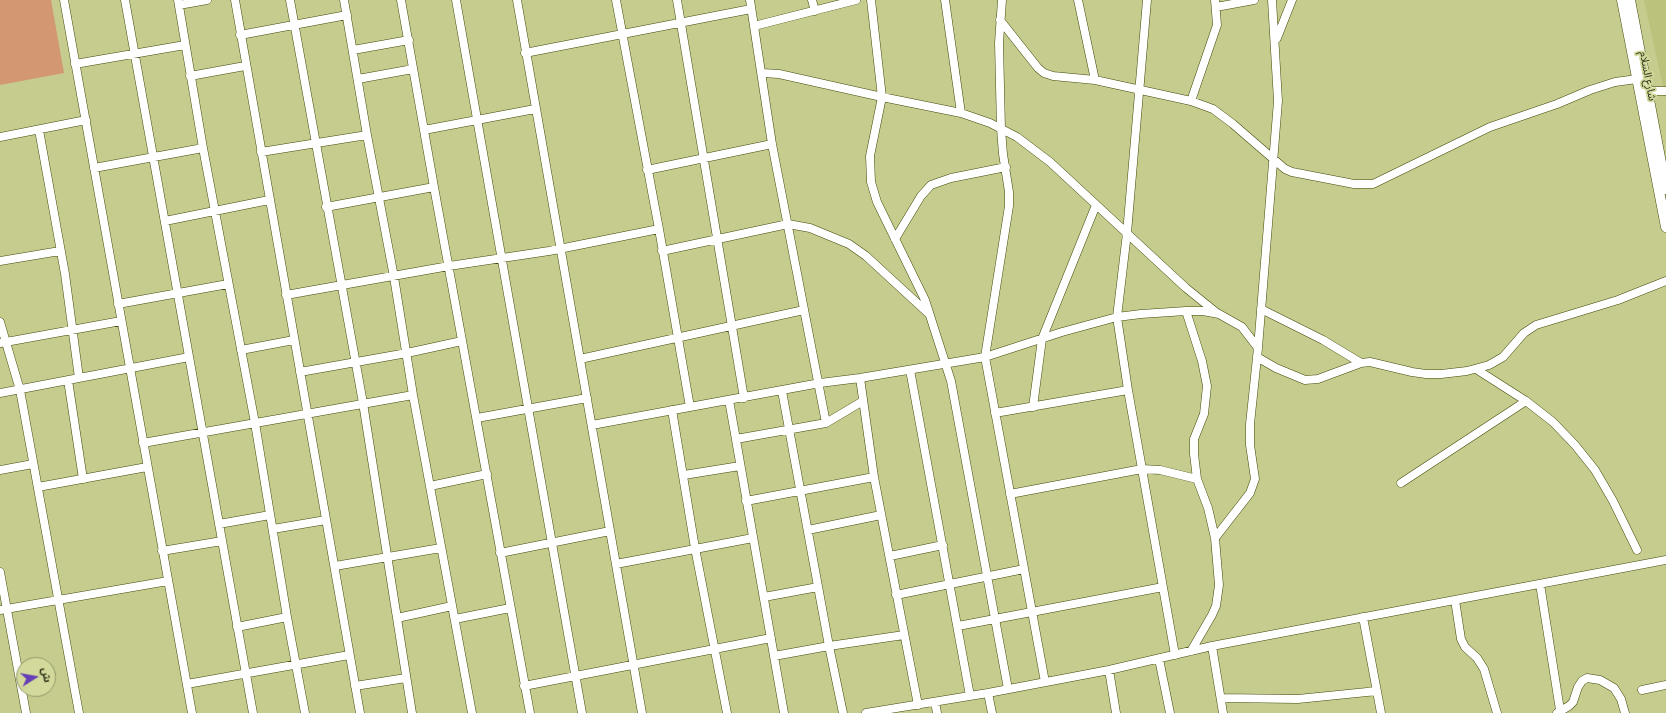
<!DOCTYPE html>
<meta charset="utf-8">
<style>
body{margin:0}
#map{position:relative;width:1666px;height:713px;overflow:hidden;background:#c5cc8e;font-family:Commissioner,"Noto Sans Arabic",sans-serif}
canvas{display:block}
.north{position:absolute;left:16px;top:657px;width:40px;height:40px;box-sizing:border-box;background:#d2d99b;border:1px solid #939969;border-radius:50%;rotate:79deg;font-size:11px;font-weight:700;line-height:16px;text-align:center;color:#35381f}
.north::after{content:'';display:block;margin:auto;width:14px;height:18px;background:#6740b8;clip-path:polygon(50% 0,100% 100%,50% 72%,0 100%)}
</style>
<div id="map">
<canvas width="1666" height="713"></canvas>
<div class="north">ش</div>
</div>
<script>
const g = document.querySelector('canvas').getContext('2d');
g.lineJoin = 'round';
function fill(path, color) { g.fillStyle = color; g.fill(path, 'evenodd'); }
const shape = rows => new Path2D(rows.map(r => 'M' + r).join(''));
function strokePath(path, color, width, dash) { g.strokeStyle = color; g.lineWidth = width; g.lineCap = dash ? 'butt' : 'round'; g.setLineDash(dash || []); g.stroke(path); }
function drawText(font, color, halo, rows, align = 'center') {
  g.font = font + ' Commissioner,"Noto Sans Arabic",sans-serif'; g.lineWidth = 3.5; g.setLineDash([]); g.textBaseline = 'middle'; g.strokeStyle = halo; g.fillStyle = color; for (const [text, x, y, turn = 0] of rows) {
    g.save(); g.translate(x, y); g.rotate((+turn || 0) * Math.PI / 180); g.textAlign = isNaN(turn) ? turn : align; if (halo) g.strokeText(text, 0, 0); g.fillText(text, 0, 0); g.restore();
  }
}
fill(shape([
 [1644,0,1666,0,1666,100]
]), '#bac27c');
fill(shape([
 [0,0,51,0,64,73,0,85]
]), '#d39872');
const minor = shape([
 [64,0,192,713],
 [125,0,253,713],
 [178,0,203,148,255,423,287,617,305,713],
 [235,0,360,713],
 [290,0,363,403,412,713],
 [344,0,367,135,394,277,413,395,472,713],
 [401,0,434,187,530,713],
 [456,0,582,713],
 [517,0,642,713],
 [616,0,659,229,690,407],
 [677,0,744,398],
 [750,0,772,144,826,423],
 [812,0,815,11],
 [871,0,882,97,870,156,871,182,877,202,925,300,951,381,1008,689],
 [945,0,961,113],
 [1002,0,999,43,1001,129,1003,154,1009,192,1009,206,985,357,1045,682],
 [1078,0,1095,80],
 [1147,0,1127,233,1117,317,1128,390,1175,655],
 [179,5,207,0],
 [1216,7,1254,0],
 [1000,20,1038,68,1044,73,1053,76,1095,80,1191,101,1213,109,1233,124,1285,169,1292,172,1354,184,1373,184,1490,127,1557,104,1590,90,1615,82,1637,79],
 [754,26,856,0],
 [240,35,347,15],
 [1277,38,1292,0],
 [353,50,409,40],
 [525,53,751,9],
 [75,64,185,45],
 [762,73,779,74,882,97,961,113,990,123,1017,137,1050,162,1186,288,1217,313],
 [190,76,245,66],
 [358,79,413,69],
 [1647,91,1666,91],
 [1191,101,1217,25,1215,0],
 [39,130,65,274,79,378],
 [424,130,535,109],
 [0,137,86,120],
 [261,152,367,135],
 [94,168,203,148],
 [647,170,772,144],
 [326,207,434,187],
 [165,221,269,200],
 [895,239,921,196,931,185,951,178,1006,167],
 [662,251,788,224,810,228,849,244,866,256,928,313],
 [0,261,60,251],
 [286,295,449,266,549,251,659,229],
 [118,304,228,284],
 [1261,309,1323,340,1361,363],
 [1186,311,1202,361,1207,386,1204,414,1194,439,1194,454,1197,479,1208,508,1215,538,1219,585,1216,606,1212,615,1191,651],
 [0,322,20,390,79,713],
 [0,343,121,321],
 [241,350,294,340],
 [1257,357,1276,368,1305,380,1318,379,1361,363,1370,362,1412,372,1426,374,1441,374,1467,371,1489,365,1503,357,1524,333,1536,325,1618,300,1666,281],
 [580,359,804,310],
 [1476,369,1526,401,1553,422,1575,445,1595,470,1613,501,1637,550],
 [910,370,970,696],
 [300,372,407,353,462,341],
 [860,378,874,477,918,705],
 [68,380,83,479],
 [782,391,829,646,843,713],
 [0,393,189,357],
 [729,400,784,713],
 [1033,407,1042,339,1096,205],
 [672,410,695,548,727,713],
 [995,413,1128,390],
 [477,418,587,398],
 [592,425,820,383,860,378,985,357,1062,332,1117,317,1141,314,1186,311,1203,311,1219,314,1242,327,1258,348],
 [736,439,826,423,863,401],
 [143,443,413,395],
 [0,470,33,464],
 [684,475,740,466],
 [1401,483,1526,401],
 [430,486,487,474],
 [38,487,147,467],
 [1010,494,1142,469,1160,470,1197,479],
 [746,501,874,477],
 [219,524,270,515],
 [273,529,326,520],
 [808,530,881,515],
 [1215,538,1250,493,1255,479,1250,445,1250,424,1258,348,1278,101,1272,0],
 [162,551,222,541],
 [500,553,610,531],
 [890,556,943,545],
 [616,564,753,538],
 [335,566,441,548],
 [0,572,26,713],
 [1540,584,1560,710],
 [896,595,1024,569],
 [764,597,818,587],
 [1455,600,1461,639,1465,647,1477,658,1484,669,1497,713],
 [0,610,168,581],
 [1363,617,1381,713],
 [397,618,452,606],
 [455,619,510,608],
 [958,626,1163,587],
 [237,627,287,617],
 [1212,646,1223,713],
 [774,656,829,646,904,635],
 [1159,659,1170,713],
 [1109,670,1116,713],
 [187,684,349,655],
 [355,686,406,678],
 [524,686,771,638],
 [1642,690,1666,685],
 [988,693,992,713],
 [1221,698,1298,699,1377,691],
 [935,702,937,713],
 [866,713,988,693,1109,670,1212,646,1666,560],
 [1557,713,1569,706,1573,702,1578,687,1582,681,1587,678,1600,680,1614,688,1621,699,1625,713]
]);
const major = shape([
 [1622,0,1666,227],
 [1630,0,1666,189]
]);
strokePath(minor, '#444908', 9);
strokePath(major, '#444908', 11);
strokePath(minor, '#fff', 8);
strokePath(major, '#fff', 10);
drawText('11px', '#35381f', '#d2d99b', [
 ["شارع السلام",1648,76,79]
]);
</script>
